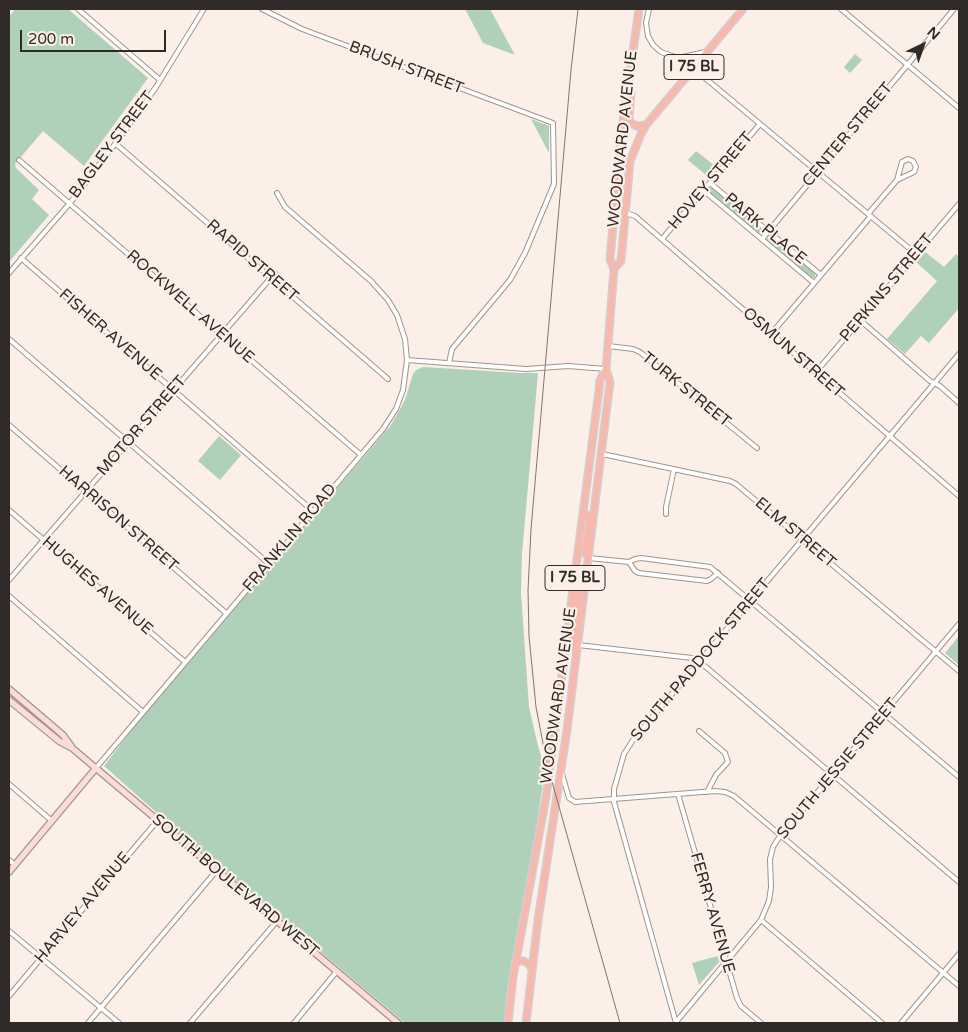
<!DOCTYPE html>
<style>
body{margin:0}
#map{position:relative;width:968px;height:1032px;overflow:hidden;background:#fcefe7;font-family:"Varela Round",sans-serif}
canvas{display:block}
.frame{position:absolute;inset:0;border:10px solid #302b28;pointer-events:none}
.north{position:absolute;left:898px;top:20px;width:50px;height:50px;-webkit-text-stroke:4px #fcefe7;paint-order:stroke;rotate:42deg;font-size:14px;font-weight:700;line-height:20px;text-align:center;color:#302b28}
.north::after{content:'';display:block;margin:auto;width:18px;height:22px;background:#302b28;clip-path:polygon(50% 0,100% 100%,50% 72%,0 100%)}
.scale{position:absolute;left:20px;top:30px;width:146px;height:22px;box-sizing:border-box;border:2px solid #302b28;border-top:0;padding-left:6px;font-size:15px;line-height:18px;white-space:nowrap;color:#302b28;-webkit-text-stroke:4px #fcefe7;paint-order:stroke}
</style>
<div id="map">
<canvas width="968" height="1032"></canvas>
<div class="frame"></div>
<div class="north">N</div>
<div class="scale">200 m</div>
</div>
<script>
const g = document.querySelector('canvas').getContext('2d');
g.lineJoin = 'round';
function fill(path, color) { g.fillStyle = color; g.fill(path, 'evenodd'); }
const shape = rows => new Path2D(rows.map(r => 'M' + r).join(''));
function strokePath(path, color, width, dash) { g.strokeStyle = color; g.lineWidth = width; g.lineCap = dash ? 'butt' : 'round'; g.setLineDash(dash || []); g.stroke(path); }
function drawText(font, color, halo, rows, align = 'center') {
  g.font = font + ' "Varela Round",sans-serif'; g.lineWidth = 4.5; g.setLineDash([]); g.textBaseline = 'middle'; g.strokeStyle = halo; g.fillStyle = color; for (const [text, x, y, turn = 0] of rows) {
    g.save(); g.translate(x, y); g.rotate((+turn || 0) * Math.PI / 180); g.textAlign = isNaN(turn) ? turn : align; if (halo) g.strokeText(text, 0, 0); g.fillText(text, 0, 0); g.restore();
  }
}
fill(shape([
 [14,9,68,9,148,78,84,166,43,131,15,164,16,168,39,190,32,199,49,215,9,262,9,16,13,12],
 [465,9,490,9,515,55,483,43],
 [855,54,862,60,850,73,844,67],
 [531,119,549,126,549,153],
 [696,151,715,166,707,176,688,160],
 [710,188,713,188,762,229,762,233,758,233,709,193],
 [770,236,815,273,815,277,811,278,767,241,767,238],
 [924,251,944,267,956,254,959,257,959,308,929,343,921,336,905,354,887,339,937,281,915,261],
 [423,367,520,373,538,373,522,554,521,593,529,707,538,746,545,768,520,941,509,1023,405,1023,182,835,104,766,137,723,391,425,405,400,413,374,416,370],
 [219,436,241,455,220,480,198,461],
 [959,636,959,665,945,653],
 [9,692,62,737,62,738,41,724,9,697],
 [718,956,720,961,699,985,692,963]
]), '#b0d1b9');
const street = shape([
 [78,9,160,80],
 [262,9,302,29,553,123,554,184,525,253,510,280,452,349,449,363],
 [649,9,646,23,648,36,653,45,661,52,678,58,705,52],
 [841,9,959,108],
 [693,68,916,254],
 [116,144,388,379],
 [19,160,361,455],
 [710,183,821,275],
 [703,190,814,283],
 [626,213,635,216,959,496],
 [868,214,897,180,914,172,916,167,913,161,908,159,902,162,897,180],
 [662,239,760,124],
 [762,239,954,9],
 [21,258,313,511],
 [9,273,70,203,121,136,156,87,204,9],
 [860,320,930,381,940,386,959,403],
 [771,334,871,216],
 [9,339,268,563],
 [608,346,633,349,640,352,757,448],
 [407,360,526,369,568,366,606,369],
 [816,372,959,204],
 [9,425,226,613],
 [602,454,730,481,736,484,959,671],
 [9,510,185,662],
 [666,514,666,507,674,469],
 [589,558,629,562,635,559,641,558,710,567,959,777],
 [629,562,635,571,639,573,707,581,711,579,718,573],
 [9,580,275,273],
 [9,596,143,712],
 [578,645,692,658,700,662,959,882],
 [699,731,725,753,728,762,716,775,707,792],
 [96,768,383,429,396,409,403,390,407,360,405,339,397,315,388,300,371,281,285,207,277,193],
 [562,774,569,798,575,802,715,791,725,792,734,796,959,986],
 [9,784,52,821],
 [678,794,737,998,741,1006,761,1023],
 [9,860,15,865],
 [761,920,882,1023],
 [9,931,119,1023],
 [9,996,158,820],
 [676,1022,761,920,769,901,771,887,770,859,773,847,778,839,959,624],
 [88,1023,217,870],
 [190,1023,277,921],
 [294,1023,337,971],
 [676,1023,614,802,614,789,624,754,633,740,959,354],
 [901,1023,959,954]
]);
const secondary = shape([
 [9,689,63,735,71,746],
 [9,700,59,741,72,748,398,1023],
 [9,872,96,768]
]);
const primary = shape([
 [631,93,629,117,630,122,636,126,646,125],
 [614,269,621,261,630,161,641,134,646,125,743,9],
 [583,516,588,515,590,518,585,553,589,558],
 [575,581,578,590,571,646,575,648,578,645],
 [515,964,519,961,524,961,529,964,532,969],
 [508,1023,513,977,546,797,599,390,600,380,606,369,614,269,610,259,618,169,623,121,639,9],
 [526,1023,538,920,567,730,607,406,610,382,606,369]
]);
strokePath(street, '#a0948c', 6);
strokePath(secondary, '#a0948c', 8);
strokePath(primary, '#d1d0d0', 9);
strokePath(street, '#fff', 4);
strokePath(secondary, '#fbdcd6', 5.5);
strokePath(primary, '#f7b8ad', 6);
strokePath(shape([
 [578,9,571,70,531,529,528,590,529,636,536,707,547,764,620,1023]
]), '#7f7772', 1);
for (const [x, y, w] of [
 [694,67,60],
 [575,578,60]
]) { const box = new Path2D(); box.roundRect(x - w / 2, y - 12.5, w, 25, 4); g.fillStyle = '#fcefe7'; g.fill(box); strokePath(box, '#302b28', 1); }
drawText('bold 15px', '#302b28', null, [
 ["I 75 BL",694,67],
 ["I 75 BL",575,578]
]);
drawText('16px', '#302b28', '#fcefe7', [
 ["BRUSH STREET",406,68,21],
 ["CENTER STREET",848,135,-50],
 ["WOODWARD AVENUE",623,139,-84],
 ["BAGLEY STREET",112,145,-53],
 ["HOVEY STREET",711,181,-50],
 ["PARK PLACE",765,229,40],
 ["RAPID STREET",252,261,41],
 ["PERKINS STREET",887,288,-50],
 ["ROCKWELL AVENUE",190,307,41],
 ["FISHER AVENUE",110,335,41],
 ["OSMUN STREET",793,353,41],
 ["TURK STREET",686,390,39],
 ["MOTOR STREET",142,426,-49],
 ["HARRISON STREET",118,519,41],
 ["ELM STREET",795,533,40],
 ["FRANKLIN ROAD",290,538,-50],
 ["HUGHES AVENUE",97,586,41],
 ["SOUTH PADDOCK STREET",701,660,-50],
 ["WOODWARD AVENUE",559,696,-82],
 ["SOUTH JESSIE STREET",838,769,-50],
 ["SOUTH BOULEVARD WEST",235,886,40],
 ["HARVEY AVENUE",83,908,-50],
 ["FERRY AVENUE",712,913,74]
]);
</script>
